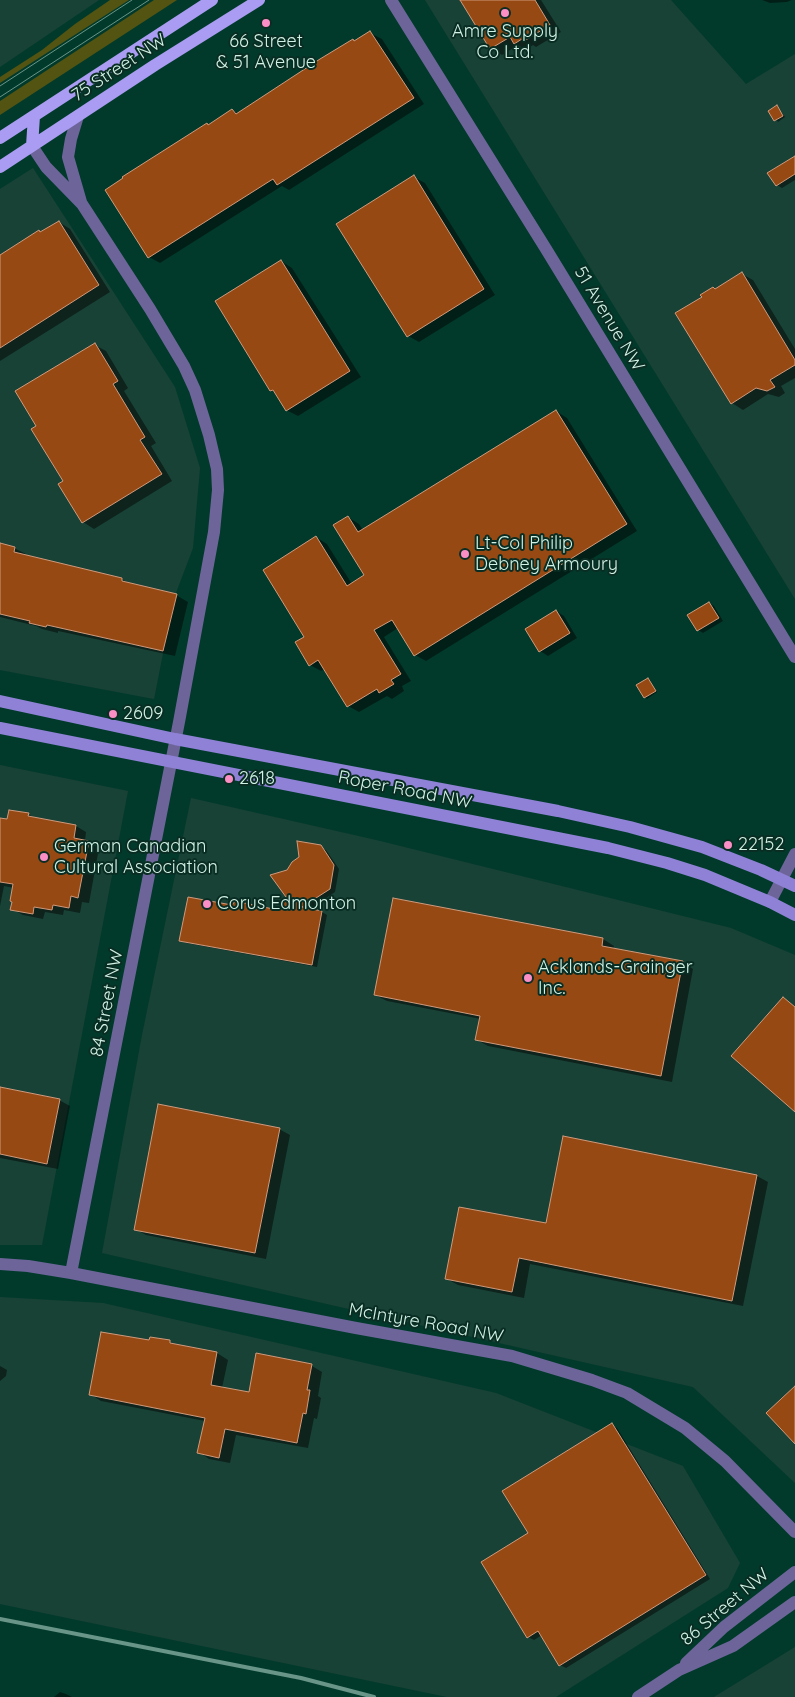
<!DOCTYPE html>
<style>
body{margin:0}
canvas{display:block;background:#013a2b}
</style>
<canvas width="795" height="1697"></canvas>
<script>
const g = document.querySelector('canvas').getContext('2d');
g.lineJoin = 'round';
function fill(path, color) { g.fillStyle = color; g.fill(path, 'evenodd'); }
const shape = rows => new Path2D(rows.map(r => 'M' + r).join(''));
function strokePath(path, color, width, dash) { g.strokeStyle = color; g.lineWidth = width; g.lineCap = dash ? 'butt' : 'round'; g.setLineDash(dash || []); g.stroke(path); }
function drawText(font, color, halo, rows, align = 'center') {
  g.font = font + ' Quicksand,sans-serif'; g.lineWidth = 4; g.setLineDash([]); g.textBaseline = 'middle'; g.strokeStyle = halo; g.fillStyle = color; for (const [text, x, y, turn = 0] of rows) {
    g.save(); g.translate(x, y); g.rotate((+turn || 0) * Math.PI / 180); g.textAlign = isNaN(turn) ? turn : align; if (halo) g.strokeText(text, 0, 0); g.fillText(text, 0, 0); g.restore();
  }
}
fill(shape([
 [0,0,99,0,0,67],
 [425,0,671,0,746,84,795,54,795,599],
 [33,168,175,387,200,468,193,548,174,598,154,699,0,670,0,189],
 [0,765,128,791,42,1245,0,1245],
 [191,798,376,840,731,928,795,955,795,1483,693,1387,102,1253,142,1035],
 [0,1297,103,1303,496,1393,683,1466,740,1563,728,1588,556,1697,447,1697,0,1604],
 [795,1647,795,1697,714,1697]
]), '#194236');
fill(shape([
 [110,0,129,0,0,83,0,77,42,50,75,24],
 [154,0,177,0,0,115,0,101]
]), '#535312');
fill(shape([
 [461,0,541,0,561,32,536,47,533,45,526,50,518,45,502,55,491,48],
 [762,0,792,0,787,2,770,3],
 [370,33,382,39,424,104,289,190,282,186,160,263,149,257,208,126,232,110,239,114,353,40,356,42],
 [777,107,785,117,778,122,770,111],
 [795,157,795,180,782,188,777,185],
 [414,177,425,183,495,295,419,342,408,336],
 [59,222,70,229,110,292,0,361,0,256],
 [281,261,292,268,361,377,298,416,286,410,276,393,271,390],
 [742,274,753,280,795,349,795,378,781,386,785,393,779,397,768,394,743,410,732,403,704,297],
 [95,345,106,351,128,388,124,391,156,443,151,446,172,481,94,529,83,522,38,426],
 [556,411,567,418,637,531,426,661,415,655,398,628,384,637,411,681,402,686,404,691,392,699,387,696,359,712,348,706,325,669,321,671,310,665,306,637,316,537,327,544,352,584,366,576,348,517,359,524,363,530],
 [0,544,14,548,26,554,25,556,122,579,131,585,176,595,188,602,175,656,58,631,58,633,42,629,36,626,0,617],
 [709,603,714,606,723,621,703,633,698,630],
 [556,611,564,616,577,638,548,656,540,651],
 [648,679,657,692,647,699,645,697],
 [28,814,35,818,76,826,86,832,85,841,99,848,89,903,82,902,80,913,64,910,63,915,45,912,43,919,23,915,12,909,14,888,4,886,0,906,0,819,8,820],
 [320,847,326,850,339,869,335,892,308,910,322,912,327,915,317,967,186,943,180,940,233,906,278,911],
 [394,899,603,939,614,946,613,949,682,962,693,969,672,1082,488,1046,477,1040,481,1019,387,1001,375,995],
 [0,1088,59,1100,70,1106,58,1169,0,1158],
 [279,1129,290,1135,266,1259,146,1235,135,1229],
 [757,1176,768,1182,743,1306,530,1264,524,1298,458,1285,447,1279,547,1225],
 [150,1341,170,1342,176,1345,217,1353,228,1360,222,1388,250,1394,312,1366,322,1372,318,1396,321,1398,317,1419,314,1418,308,1448,236,1435,230,1463,209,1459,199,1452,205,1421,101,1401,90,1394],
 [0,1366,7,1370,6,1376,0,1381],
 [612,1425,617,1428,710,1579,566,1668,560,1665,542,1635,534,1640,528,1637,529,1534],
 [60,1692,66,1694,72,1697,54,1697]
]), '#0007');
const building = shape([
 [460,0,535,0,550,25,524,41,522,39,514,44,510,37,490,49,460,0],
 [370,31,414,98,277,185,273,179,148,258,105,190,123,178,122,177,207,123,208,125,232,109,236,114,320,59,353,39,354,41,370,31],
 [777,105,783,116,774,121,768,111,777,105],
 [795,156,795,174,776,186,767,173,795,156],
 [414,175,484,289,407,337,336,224,414,175],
 [59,221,99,285,0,348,0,255,39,230,40,232,59,221],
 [281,260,350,371,286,411,273,390,270,391,215,301,281,260],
 [742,272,795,360,795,365,770,380,775,387,767,391,756,388,731,404,675,313,702,297,700,295,713,287,715,289,742,272],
 [95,343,118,381,113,384,145,437,140,440,162,474,82,523,58,484,63,481,31,429,36,426,15,391,95,343],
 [556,410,627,524,414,656,392,620,374,630,401,674,391,680,394,684,379,693,377,689,347,707,318,660,309,666,295,642,304,637,263,570,316,536,347,586,364,575,333,525,348,516,358,532,556,410],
 [0,543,15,547,14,552,122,578,122,581,177,594,163,651,47,625,46,627,29,623,30,621,0,614,0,543],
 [709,602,719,618,697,631,687,615,709,602],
 [556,610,570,633,539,652,525,629,556,610],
 [648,678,656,691,644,698,636,685,648,678],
 [9,810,29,813,28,816,76,825,74,838,89,841,78,898,71,896,69,908,53,905,52,910,34,907,33,914,10,910,12,902,10,901,13,884,0,882,0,818,7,819,9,810],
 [297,841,321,845,334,865,330,889,302,907,322,911,312,965,179,941,188,897,232,905,235,901,278,910,286,897,270,875,287,870,292,862,299,857,297,841],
 [393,898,603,938,602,946,683,961,661,1076,475,1040,480,1016,374,995,393,898],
 [783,997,795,1007,795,1112,731,1056,783,997],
 [0,1087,60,1099,47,1164,0,1154,0,1087],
 [158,1104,280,1128,255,1253,134,1230,158,1104],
 [563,1136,757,1175,732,1301,519,1258,512,1292,445,1279,459,1207,546,1223,563,1136],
 [101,1332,149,1340,150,1337,170,1340,170,1343,217,1352,211,1385,249,1392,256,1353,312,1364,307,1390,310,1390,306,1414,303,1413,297,1443,225,1429,219,1458,197,1453,205,1418,89,1395,101,1332],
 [795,1386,795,1444,766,1413,795,1386],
 [612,1423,706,1575,559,1666,538,1631,527,1638,481,1562,528,1533,502,1491,612,1423]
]);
fill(building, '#974913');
strokePath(building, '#cf9a7d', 1);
strokePath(shape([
 [78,116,71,139,68,157,81,202],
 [32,146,46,167,82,204,150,309,184,366,195,390,209,435,217,469,218,490,214,532,179,722,71,1273],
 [0,1264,28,1266,71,1273,356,1328,512,1356,592,1380,627,1393,685,1428,725,1461,795,1532]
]), '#6d659a', 12);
strokePath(shape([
 [391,0,546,249,795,657],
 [770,902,795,854],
 [686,1663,724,1627,795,1572],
 [638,1697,679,1670,733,1646,795,1602]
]), '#6d659a', 12);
strokePath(shape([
 [0,701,175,739,558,811,630,827,702,847,761,870,795,886],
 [0,728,608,848,667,863,705,875,770,902,795,915]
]), '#8f82d6', 12);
strokePath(shape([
 [0,138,212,0],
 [32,146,34,116],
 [0,167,155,65,259,0]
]), '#a99cf2', 12);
strokePath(shape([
 [0,86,132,0],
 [0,97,149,0]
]), '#689587', 1);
strokePath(shape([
 [0,1619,301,1678,374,1697]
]), '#689587', 4);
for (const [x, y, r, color] of [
 [505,13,5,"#fb8fc5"],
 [266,23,5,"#fb8fc5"],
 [465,554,5,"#fb8fc5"],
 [113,714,5,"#fb8fc5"],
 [229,779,5,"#fb8fc5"],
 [728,845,5,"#fb8fc5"],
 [44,857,5,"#fb8fc5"],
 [207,904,5,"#fb8fc5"],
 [528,978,5,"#fb8fc5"]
]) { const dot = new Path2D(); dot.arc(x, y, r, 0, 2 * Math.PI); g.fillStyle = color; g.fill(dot); strokePath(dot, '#092d23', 2); }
drawText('18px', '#d1f2e5', '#092d23', [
 ["Amre Supply",505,32,"center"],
 ["Co Ltd.",505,53,"center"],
 ["66 Street",266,42,"center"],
 ["& 51 Avenue",266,63,"center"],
 ["Lt-Col Philip",475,544],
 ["Debney Armoury",475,565],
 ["2609",123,714],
 ["2618",239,779],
 ["22152",738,845],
 ["German Canadian",54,847],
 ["Cultural Association",54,868],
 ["Corus Edmonton",217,904],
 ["Acklands-Grainger",538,968],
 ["Inc.",538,989]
], 'left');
drawText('18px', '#d1f2e5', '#092d23', [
 ["75 Street NW",119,68,-33],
 ["51 Avenue NW",609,319,59],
 ["Roper Road NW",405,790,11],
 ["84 Street NW",107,1003,-79],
 ["McIntyre Road NW",426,1323,10],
 ["86 Street NW",725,1607,-40]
]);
</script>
